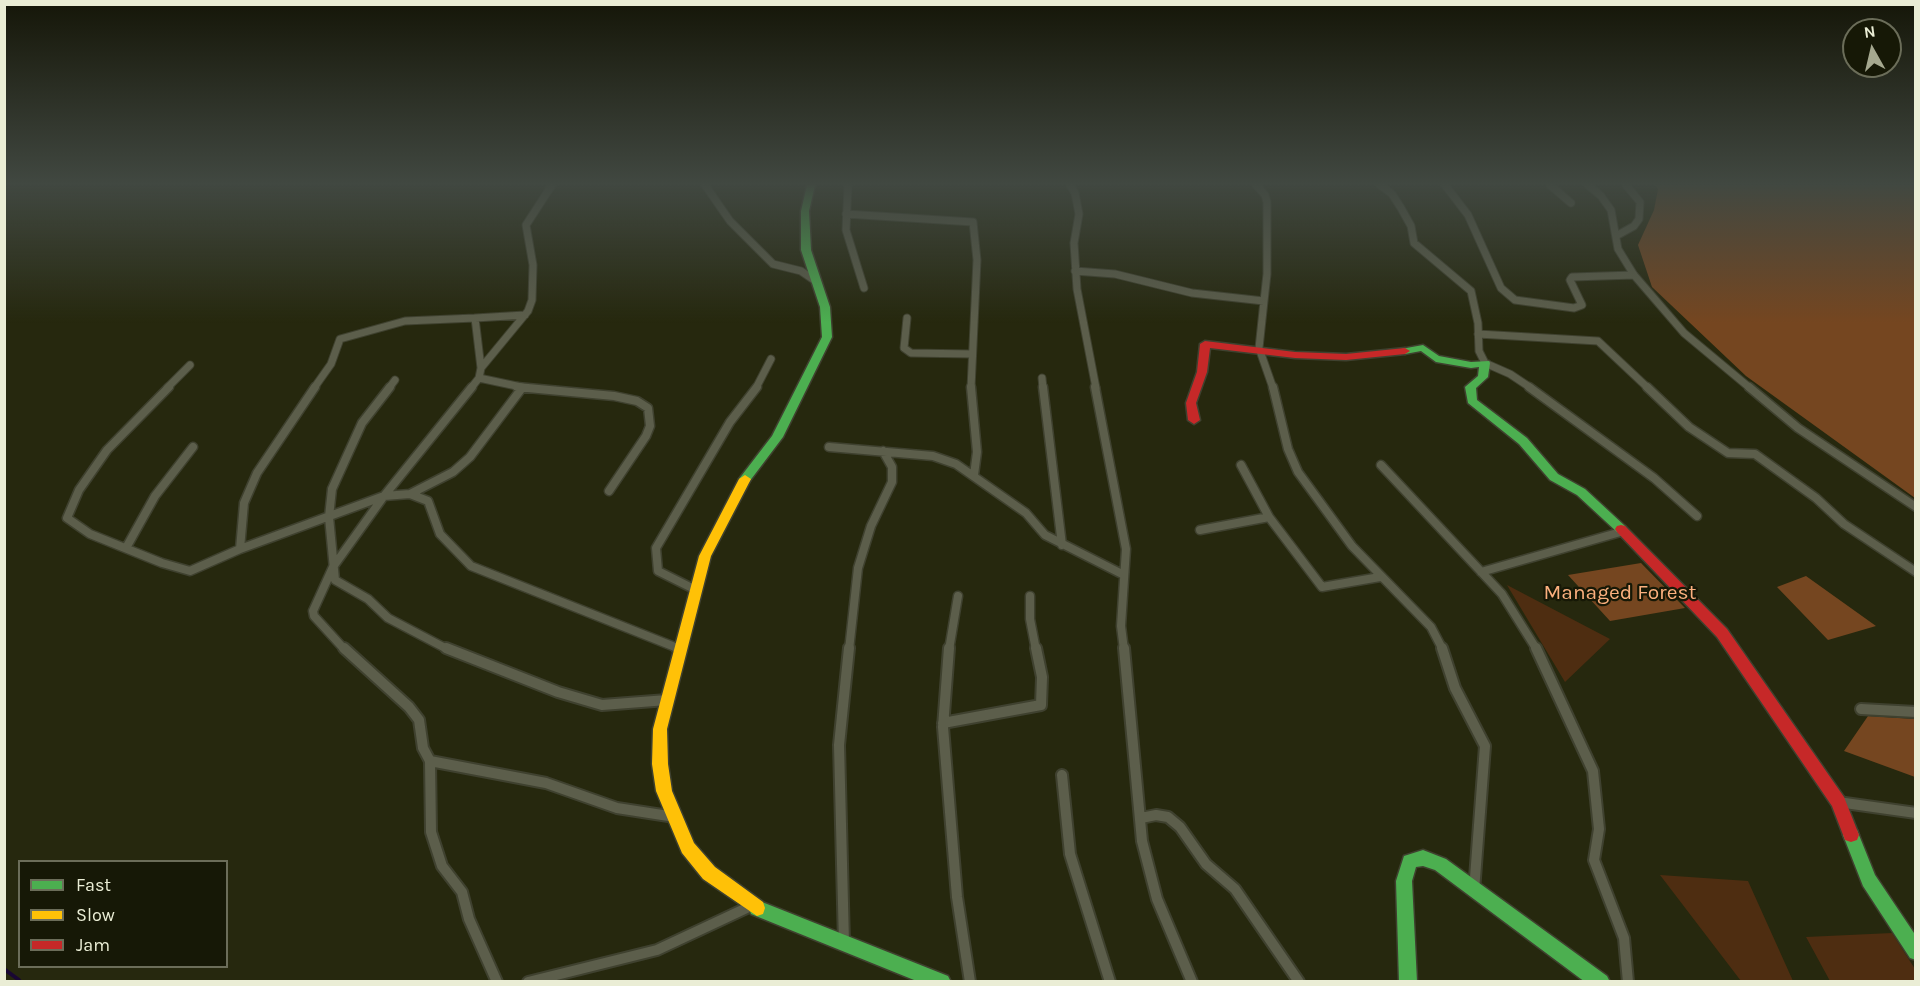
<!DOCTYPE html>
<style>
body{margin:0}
#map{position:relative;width:1920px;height:986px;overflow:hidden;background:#26280e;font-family:Karla,sans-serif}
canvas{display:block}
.frame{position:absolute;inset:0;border:6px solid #eaedd5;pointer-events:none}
.legend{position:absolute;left:18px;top:860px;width:210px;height:108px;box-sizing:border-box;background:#161806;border:2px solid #6b6d59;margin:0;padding:8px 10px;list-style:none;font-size:18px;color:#eaedd5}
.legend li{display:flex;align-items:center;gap:12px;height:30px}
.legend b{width:30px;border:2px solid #6b6d59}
.north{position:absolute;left:1842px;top:18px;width:60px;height:60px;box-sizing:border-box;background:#161806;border:2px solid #6b6d59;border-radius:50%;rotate:352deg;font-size:16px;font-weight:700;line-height:24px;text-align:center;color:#eaedd5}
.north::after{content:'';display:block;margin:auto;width:21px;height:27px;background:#a5a88f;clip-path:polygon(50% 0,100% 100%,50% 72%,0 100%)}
</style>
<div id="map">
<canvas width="1920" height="986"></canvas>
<div class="frame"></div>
<ul class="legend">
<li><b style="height:8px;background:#4caf50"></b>Fast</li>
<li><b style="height:8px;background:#ffc107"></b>Slow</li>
<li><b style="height:8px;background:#c62828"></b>Jam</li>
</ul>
<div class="north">N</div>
</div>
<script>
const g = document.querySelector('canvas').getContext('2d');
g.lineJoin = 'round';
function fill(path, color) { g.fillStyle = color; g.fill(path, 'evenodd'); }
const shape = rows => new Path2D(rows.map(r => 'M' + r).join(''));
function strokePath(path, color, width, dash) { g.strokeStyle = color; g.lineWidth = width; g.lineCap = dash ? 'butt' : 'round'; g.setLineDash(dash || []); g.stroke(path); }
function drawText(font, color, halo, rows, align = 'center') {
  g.font = font + ' Karla,sans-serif'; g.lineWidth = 4.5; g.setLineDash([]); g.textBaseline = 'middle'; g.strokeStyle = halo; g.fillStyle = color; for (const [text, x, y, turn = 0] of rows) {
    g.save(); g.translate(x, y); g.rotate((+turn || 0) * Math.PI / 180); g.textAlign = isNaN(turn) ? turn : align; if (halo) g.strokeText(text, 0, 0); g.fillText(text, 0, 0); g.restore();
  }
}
fill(shape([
 [1507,585,1610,639,1565,682],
 [1660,875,1748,881,1793,981,1741,981],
 [1892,933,1915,969,1915,981,1830,981,1806,937]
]), '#4e2d11');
fill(shape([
 [1655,185,1915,185,1915,498,1746,376,1652,287,1638,245,1654,210,1658,189],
 [1641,563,1685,608,1610,621,1568,575],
 [1806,576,1876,626,1828,640,1777,587],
 [1868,716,1915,719,1915,777,1844,751]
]), '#754620');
strokePath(shape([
 [4,969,19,980]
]), '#190733', 4);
const streetFar2 = shape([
 [705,185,730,221,773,264,801,271,817,282],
 [848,185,846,230,864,288],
 [1070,185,1075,193,1079,214,1074,243,1077,289,1096,388],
 [1256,185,1265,195,1267,202,1267,274,1264,301],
 [1380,185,1392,194,1401,208,1411,226,1414,243,1471,291,1478,323,1479,351,1485,363,1510,374,1531,388],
 [1445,185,1468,215,1501,288,1515,300,1574,308,1582,305,1570,280,1572,277,1634,275],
 [1550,185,1571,203],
 [1588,185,1601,196,1611,210,1618,249,1634,275,1684,333,1750,388],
 [846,214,973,222,977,260,971,388],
 [1616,236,1634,226,1639,219,1640,202,1626,185],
 [1075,271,1115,274,1192,293,1264,301,1259,348,1273,388],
 [475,318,525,315],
 [907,318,904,348,911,353,972,354],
 [1478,334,1598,341,1648,388],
 [479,378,526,388],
 [1042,378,1043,388],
 [167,388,190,365],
 [314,388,331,364,340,339,405,321,475,318,481,368],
 [389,388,395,380],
 [471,388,479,378,481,368,528,311,532,300,533,265,526,225,552,185],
 [756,388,771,359]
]);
const streetFar1 = shape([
 [169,387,107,450,79,490,67,518,90,534,162,563,190,571,240,549],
 [315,387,257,473,244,503,240,549,384,496,410,494,428,501,440,534,471,566,680,649],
 [390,387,362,423,332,489,329,517,335,580,368,599,388,618,449,650],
 [517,387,614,396,637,401,648,408,650,426,646,436,609,491],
 [971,387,977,452,974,475],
 [1043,387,1062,545],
 [1095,387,1126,549,1121,626,1124,650],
 [1273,387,1288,449,1298,472,1352,546,1431,627,1443,650],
 [1529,387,1654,478,1697,516],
 [1647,387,1689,427,1728,453,1755,454,1816,498,1844,524,1916,572],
 [1749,387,1798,428,1916,507],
 [829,447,933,456,956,464,1026,513,1045,535,1122,574],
 [1241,465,1269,517],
 [1381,465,1502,594,1537,650],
 [410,494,453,472,470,457,522,388],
 [1200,530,1269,517,1322,587,1380,577],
 [126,548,155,496,193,447],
 [1481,572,1624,531],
 [696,590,658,571,656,548,730,422,757,387],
 [1030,596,1030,619,1036,650],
 [345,650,314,616,313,611,333,567,384,496,472,387],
 [849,650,858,568,871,526,892,482,892,467,883,451],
 [949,650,958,596]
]);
const street = shape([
 [344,648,409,707,419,720,423,748,430,761,431,832,442,866,462,892,469,919,497,982],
 [446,648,558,692,602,705,667,700],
 [677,648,680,649],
 [949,648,943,727,957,897,970,982],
 [1124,648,1142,841,1157,899,1192,982],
 [1442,648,1455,688,1485,746,1474,891],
 [1536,648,1593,771,1599,829,1594,860,1624,938,1628,982],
 [1861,709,1916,712],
 [943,723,1041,705,1042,677,1036,648],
 [430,761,546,783,617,808,675,817],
 [1062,775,1070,854,1110,982],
 [1838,802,1916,813],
 [1141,818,1156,815,1168,817,1180,827,1206,864,1235,889,1299,982],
 [844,943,839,745,849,648],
 [528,982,657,950,751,906]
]);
const fast = shape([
 [807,185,815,185,809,211,811,250,830,307,832,337,783,437,749,482,745,483,739,479,772,436,822,337,820,307,801,250,801,211,807,185],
 [1423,345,1439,356,1471,362,1489,361,1490,363,1488,377,1476,388,1477,400,1527,438,1558,474,1585,489,1625,526,1627,529,1625,532,1617,532,1577,495,1550,480,1519,444,1468,403,1465,387,1478,376,1479,367,1471,368,1436,362,1421,351,1405,354,1400,351,1401,349,1423,345],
 [1851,828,1857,830,1875,875,1916,936,1916,960,1910,958,1863,886,1843,835,1845,830,1851,828],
 [1423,850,1446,859,1607,976,1610,982,1585,982,1435,870,1423,866,1416,867,1412,881,1417,982,1399,982,1396,881,1404,856,1423,850],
 [757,900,948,976,951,982,919,982,751,914,749,908,751,902,757,900]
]);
const slow = shape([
 [745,475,751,479,711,556,667,729,668,764,672,791,694,843,715,867,763,902,765,908,763,914,757,916,703,879,682,853,656,791,652,764,653,729,699,556,739,479,745,475]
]);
const jam = shape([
 [1205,341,1295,352,1346,354,1405,348,1410,351,1405,354,1346,360,1295,358,1210,348,1207,372,1196,403,1200,420,1194,424,1188,420,1186,403,1197,372,1200,344,1205,341],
 [1621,525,1625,526,1727,629,1844,797,1859,835,1857,840,1851,842,1845,840,1832,806,1717,637,1617,532,1615,529,1617,526,1621,525]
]);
strokePath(streetFar2, '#3f412f', 9);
strokePath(streetFar1, '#3f412f', 11);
strokePath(street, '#3f412f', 14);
strokePath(fast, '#3f412f', 3);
strokePath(slow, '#3f412f', 3);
strokePath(jam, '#3f412f', 3);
strokePath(streetFar2, '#5c5e4b', 7);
strokePath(streetFar1, '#5c5e4b', 8);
strokePath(street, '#5c5e4b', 10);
fill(fast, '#4caf50');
fill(slow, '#ffc107');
fill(jam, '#c62828');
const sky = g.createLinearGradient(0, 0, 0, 323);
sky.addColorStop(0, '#151608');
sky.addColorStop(0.57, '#414841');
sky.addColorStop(1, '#41484100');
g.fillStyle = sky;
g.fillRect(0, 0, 1920, 323);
drawText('21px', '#fbb07e', '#161806', [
 ["Managed Forest",1620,593]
]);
</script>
